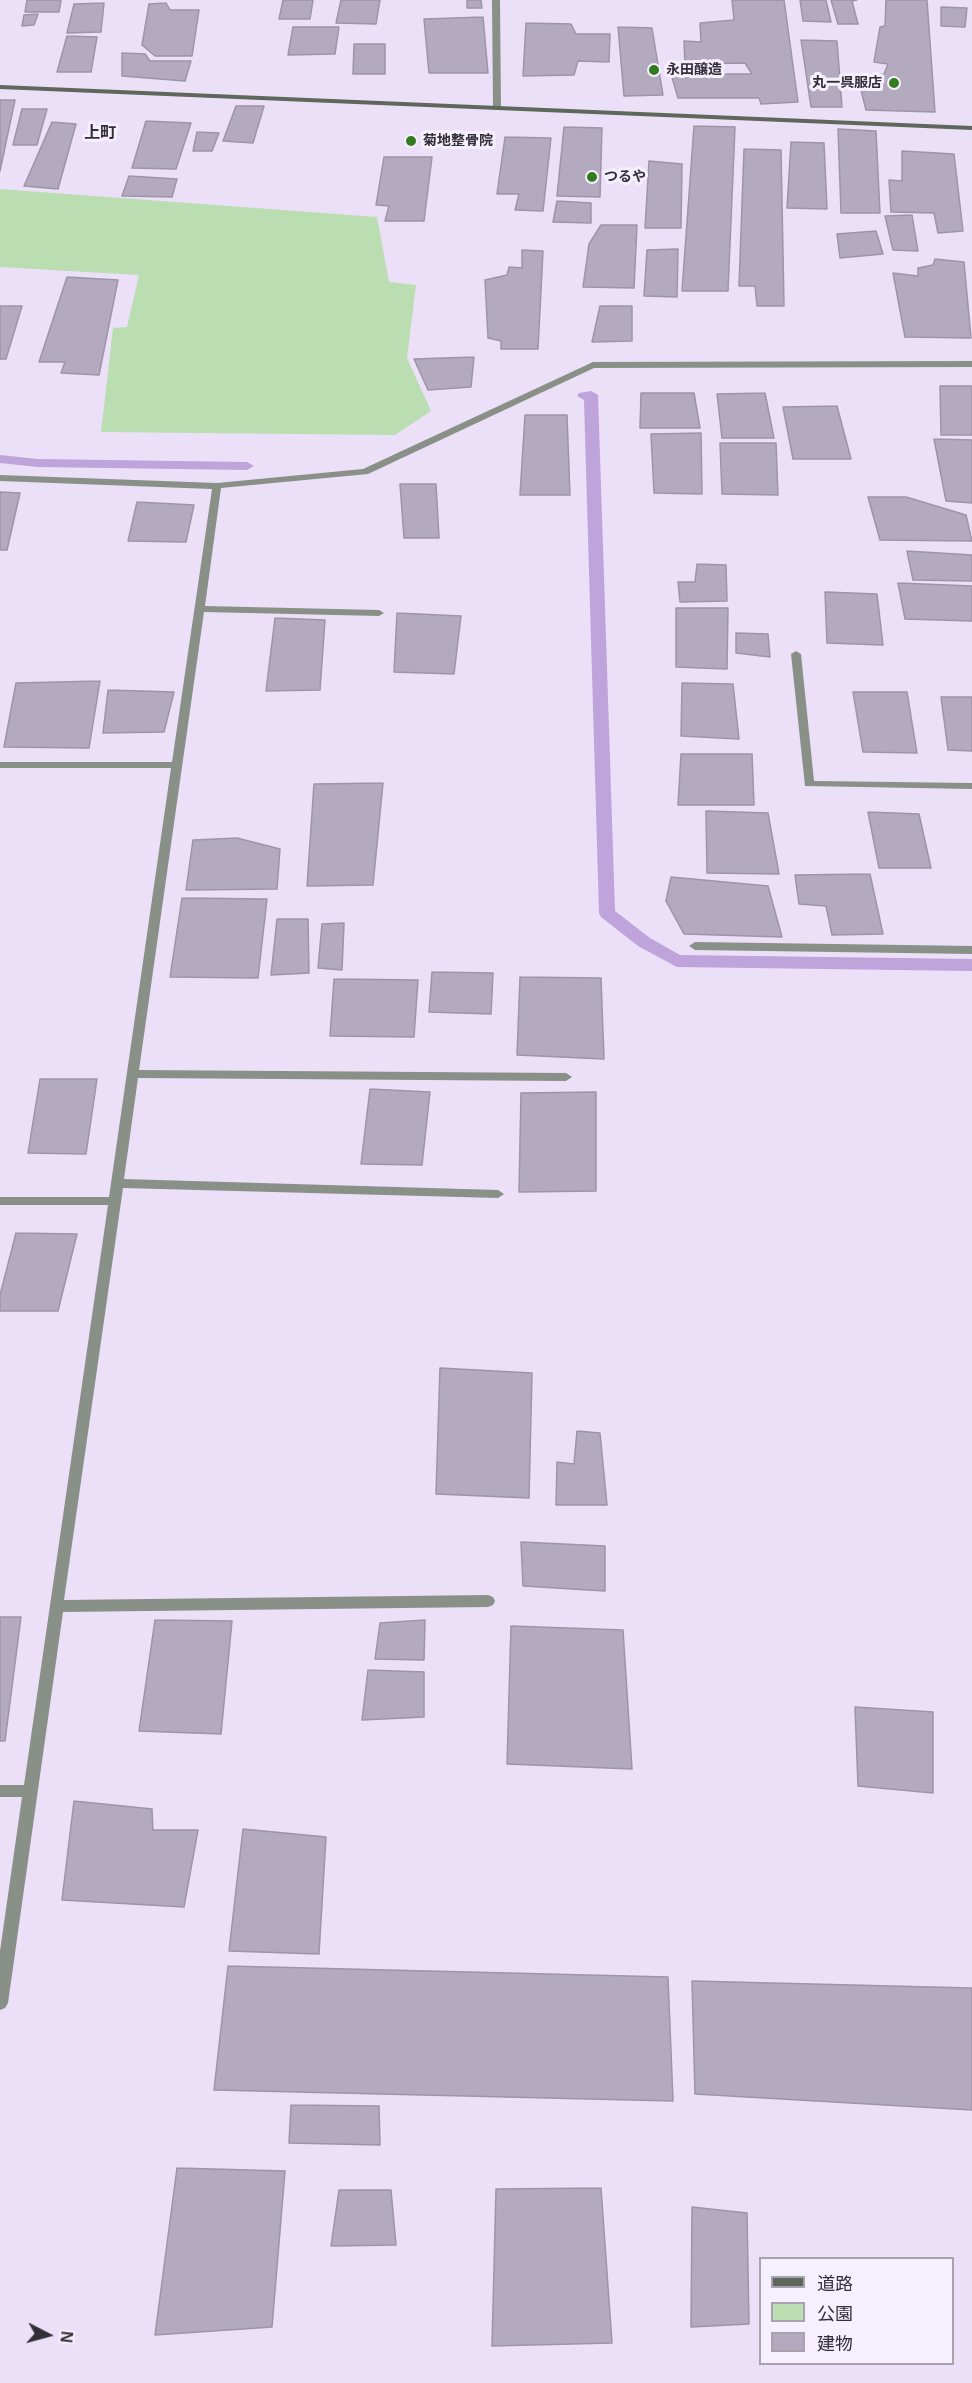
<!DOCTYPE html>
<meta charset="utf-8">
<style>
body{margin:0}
#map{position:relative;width:972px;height:2383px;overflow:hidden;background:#ebe0f7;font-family:Helvetica,"Noto Sans JP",sans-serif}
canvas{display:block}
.legend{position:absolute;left:759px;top:2257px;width:195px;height:108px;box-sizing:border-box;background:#f6effd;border:2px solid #a8a2ae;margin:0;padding:8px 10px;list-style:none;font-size:18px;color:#322e37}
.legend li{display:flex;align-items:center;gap:12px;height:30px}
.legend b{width:30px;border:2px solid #a8a2ae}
.north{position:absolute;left:18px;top:2305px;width:60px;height:60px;-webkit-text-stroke:4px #f6effd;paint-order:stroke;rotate:96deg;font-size:16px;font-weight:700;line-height:24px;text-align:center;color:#322e37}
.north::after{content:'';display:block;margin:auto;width:21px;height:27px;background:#322e37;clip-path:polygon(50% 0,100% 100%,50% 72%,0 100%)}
</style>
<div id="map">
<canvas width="972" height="2383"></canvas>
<ul class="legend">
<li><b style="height:8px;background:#5e675b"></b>道路</li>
<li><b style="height:16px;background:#bbddb2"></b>公園</li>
<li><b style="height:16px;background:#b4aac0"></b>建物</li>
</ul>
<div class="north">N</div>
</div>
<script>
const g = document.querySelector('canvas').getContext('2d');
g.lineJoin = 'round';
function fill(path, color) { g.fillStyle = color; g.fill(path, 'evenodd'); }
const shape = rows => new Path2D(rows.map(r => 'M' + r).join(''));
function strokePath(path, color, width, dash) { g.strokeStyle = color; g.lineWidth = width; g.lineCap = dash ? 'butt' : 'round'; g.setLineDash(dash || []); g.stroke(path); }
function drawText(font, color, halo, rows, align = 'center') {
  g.font = font + ' Helvetica,"Noto Sans JP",sans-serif'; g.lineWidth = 6; g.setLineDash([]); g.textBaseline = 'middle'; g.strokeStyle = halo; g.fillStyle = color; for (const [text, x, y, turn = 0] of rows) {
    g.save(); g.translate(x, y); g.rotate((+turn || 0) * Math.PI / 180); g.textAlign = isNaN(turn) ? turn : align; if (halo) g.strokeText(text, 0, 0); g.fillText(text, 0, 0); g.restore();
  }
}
fill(shape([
 [0,189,377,217,389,282,416,285,407,358,431,411,395,435,101,432,113,328,127,327,139,275,0,267]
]), '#bbddb2');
fill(shape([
 [591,391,598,395,615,911,650,938,680,955,972,959,972,971,677,967,638,946,601,917,599,913,584,400,577,396,579,393,591,391],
 [0,455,38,459,247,462,254,466,247,470,38,467,0,463,0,455]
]), '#bea4db');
const building = shape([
 [27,0,61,0,59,12,25,12,27,0],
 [283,0,313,0,310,19,279,19,283,0],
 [341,0,380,0,376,24,336,23,341,0],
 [467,0,481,0,482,8,467,8,467,0],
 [732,0,784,0,798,102,761,104,759,98,678,98,671,74,752,74,745,63,685,64,684,41,701,42,700,23,734,20,732,0],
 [800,0,826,0,831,22,803,21,800,0],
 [831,0,857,0,852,1,858,24,838,24,831,0],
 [886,0,927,0,935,112,866,110,858,78,884,74,888,64,874,62,880,27,885,26,886,0],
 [104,3,101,32,67,33,74,4,104,3],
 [166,3,170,10,199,10,192,56,155,56,142,45,149,4,166,3],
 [941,7,967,8,965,27,941,26,941,7],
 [38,14,34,25,22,26,24,15,38,14],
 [483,17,488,73,429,73,424,19,483,17],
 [526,23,571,24,576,34,610,34,609,62,578,61,574,75,523,76,526,23],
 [293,27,339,27,335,54,288,55,293,27],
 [618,27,652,28,663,95,624,96,618,27],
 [67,36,97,37,91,72,57,72,67,36],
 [801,40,837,41,842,107,811,107,801,40],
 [354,44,385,44,385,74,353,74,354,44],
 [122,53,145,54,150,61,191,61,185,81,122,76,122,53],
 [0,100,15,100,0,171,0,100],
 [236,106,264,106,253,143,223,141,236,106],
 [22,109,47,109,37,145,13,145,22,109],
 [146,121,191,123,176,169,132,168,146,121],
 [52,122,76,124,58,189,24,186,52,122],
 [694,126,735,127,728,291,682,291,694,126],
 [564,127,602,128,600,197,557,196,564,127],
 [838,129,876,131,880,213,841,213,838,129],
 [197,132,219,133,212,151,193,151,197,132],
 [505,137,551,138,543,211,515,210,519,194,497,194,505,137],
 [791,142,824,143,827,209,787,208,791,142],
 [744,149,781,150,784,306,757,306,755,286,739,286,744,149],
 [902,151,954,154,963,231,938,233,934,213,891,212,889,180,902,181,902,151],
 [384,157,432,157,424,221,385,221,389,206,376,205,384,157],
 [649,161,682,164,681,228,645,228,649,161],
 [129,176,177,179,172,197,122,196,129,176],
 [557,201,591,203,591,223,553,222,557,201],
 [912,215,918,251,893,250,885,216,912,215],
 [601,225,637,225,634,288,583,287,589,244,601,225],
 [876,231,883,254,840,258,837,234,876,231],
 [678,249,677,297,644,296,647,250,678,249],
 [522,250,543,251,538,349,501,349,501,341,488,338,485,280,507,275,509,267,522,268,522,250],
 [935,259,964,262,971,338,905,337,893,273,918,276,918,268,933,265,935,259],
 [67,277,118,280,99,375,61,373,65,362,39,362,67,277],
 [0,306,22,306,6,359,0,359,0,306],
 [600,306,632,306,632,341,592,342,600,306],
 [474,357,471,387,428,390,414,359,474,357],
 [940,386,972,386,972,435,941,435,940,386],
 [641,393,694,393,700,428,640,428,641,393],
 [765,393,774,438,722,438,717,394,765,393],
 [837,406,851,459,793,459,783,407,837,406],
 [525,415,567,415,570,495,520,495,525,415],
 [701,433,702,494,654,493,651,434,701,433],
 [934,439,972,440,972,503,946,501,934,439],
 [720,443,776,443,778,495,722,494,720,443],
 [400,484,436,484,439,538,404,538,400,484],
 [0,492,20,493,7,550,0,550,0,492],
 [868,497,906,497,966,515,972,541,880,540,868,497],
 [137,502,194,505,186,542,128,541,137,502],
 [907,551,972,555,972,581,913,580,907,551],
 [697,564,726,565,727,601,680,602,678,582,695,582,697,564],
 [898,583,972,586,972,621,905,619,898,583],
 [825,592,877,594,883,645,827,643,825,592],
 [676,608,728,608,727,669,676,667,676,608],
 [397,613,461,616,454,674,394,672,397,613],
 [275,618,325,620,320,690,266,691,275,618],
 [736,633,768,634,770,657,736,653,736,633],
 [100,681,89,748,4,747,16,683,100,681],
 [682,683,733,684,739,739,681,736,682,683],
 [108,690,174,692,164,732,103,733,108,690],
 [853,692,907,692,917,753,863,752,853,692],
 [941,697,972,697,972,751,948,750,941,697],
 [681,754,752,754,754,805,678,805,681,754],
 [383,783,373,885,307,886,314,784,383,783],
 [706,811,768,813,779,874,707,873,706,811],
 [868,812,919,814,931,868,879,868,868,812],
 [237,838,280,849,277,889,186,890,193,840,237,838],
 [870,874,883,934,832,935,826,906,799,904,795,875,870,874],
 [671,877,768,886,782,937,684,934,666,901,671,877],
 [182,898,267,899,258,978,170,977,182,898],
 [277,919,308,919,309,973,271,975,277,919],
 [344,923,342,970,318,968,322,924,344,923],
 [432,972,493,973,491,1014,429,1012,432,972],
 [520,977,601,978,604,1059,517,1055,520,977],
 [334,979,418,980,414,1037,330,1036,334,979],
 [40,1079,97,1079,86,1154,28,1153,40,1079],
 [370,1089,430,1092,422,1165,361,1164,370,1089],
 [596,1092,596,1191,519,1192,521,1093,596,1092],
 [16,1233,77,1234,58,1311,0,1311,0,1295,16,1233],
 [440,1368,532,1373,529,1498,436,1494,440,1368],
 [577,1431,600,1433,607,1505,556,1505,557,1462,574,1464,577,1431],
 [521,1542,605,1546,605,1591,523,1586,521,1542],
 [0,1617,21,1617,5,1741,0,1741,0,1617],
 [155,1620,232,1621,221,1734,139,1731,155,1620],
 [425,1620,424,1660,375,1659,380,1623,425,1620],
 [511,1626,623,1630,632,1769,507,1764,511,1626],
 [368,1670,424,1672,424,1717,362,1720,368,1670],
 [855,1707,933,1712,933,1793,858,1786,855,1707],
 [74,1801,152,1809,153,1830,198,1830,184,1907,62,1900,74,1801],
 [243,1829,326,1837,319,1954,229,1951,243,1829],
 [228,1966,668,1977,673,2101,214,2090,228,1966],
 [692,1981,972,1988,972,2110,695,2094,692,1981],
 [291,2105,379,2106,380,2145,289,2143,291,2105],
 [177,2168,285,2171,272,2327,155,2335,177,2168],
 [601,2188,612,2343,492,2346,496,2189,601,2188],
 [339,2190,391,2190,396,2245,331,2246,339,2190],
 [692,2207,747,2213,749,2324,691,2327,692,2207]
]);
fill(building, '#b4aac0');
strokePath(building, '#9d94a9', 1.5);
fill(shape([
 [492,0,500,0,501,107,497,109,493,107,492,0],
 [972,361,972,367,594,368,368,474,221,488,205,606,379,610,384,613,379,616,204,612,139,1070,566,1073,572,1077,566,1081,138,1078,124,1179,498,1190,504,1194,498,1198,123,1188,64,1600,488,1595,493,1597,495,1601,493,1605,488,1607,63,1612,8,2003,5,2008,0,2010,0,1951,22,1797,0,1797,0,1785,24,1785,108,1205,0,1205,0,1197,109,1197,171,768,0,768,0,762,172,762,212,489,0,481,0,475,217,483,363,469,593,362,972,361],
 [796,651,801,654,814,781,972,783,972,789,805,786,791,654,796,651],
 [695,942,972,946,972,954,695,950,689,946,695,942]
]), '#899087');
fill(shape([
 [0,85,972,126,972,130,0,89,0,85]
]), '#5e675b');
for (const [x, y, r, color] of [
 [654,70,6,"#337b1f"],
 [894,83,6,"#337b1f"],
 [411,141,6,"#337b1f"],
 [592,177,6,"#337b1f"]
]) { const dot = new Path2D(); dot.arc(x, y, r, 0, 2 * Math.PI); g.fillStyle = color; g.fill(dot); strokePath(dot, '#f6effd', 2); }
drawText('bold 14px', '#322e37', '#f6effd', [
 ["永田醸造",666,70],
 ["丸一呉服店",882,83,"right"],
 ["菊地整骨院",423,141],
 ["つるや",604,177]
], 'left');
drawText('bold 16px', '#322e37', '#f6effd', [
 ["上町",100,134]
]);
</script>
